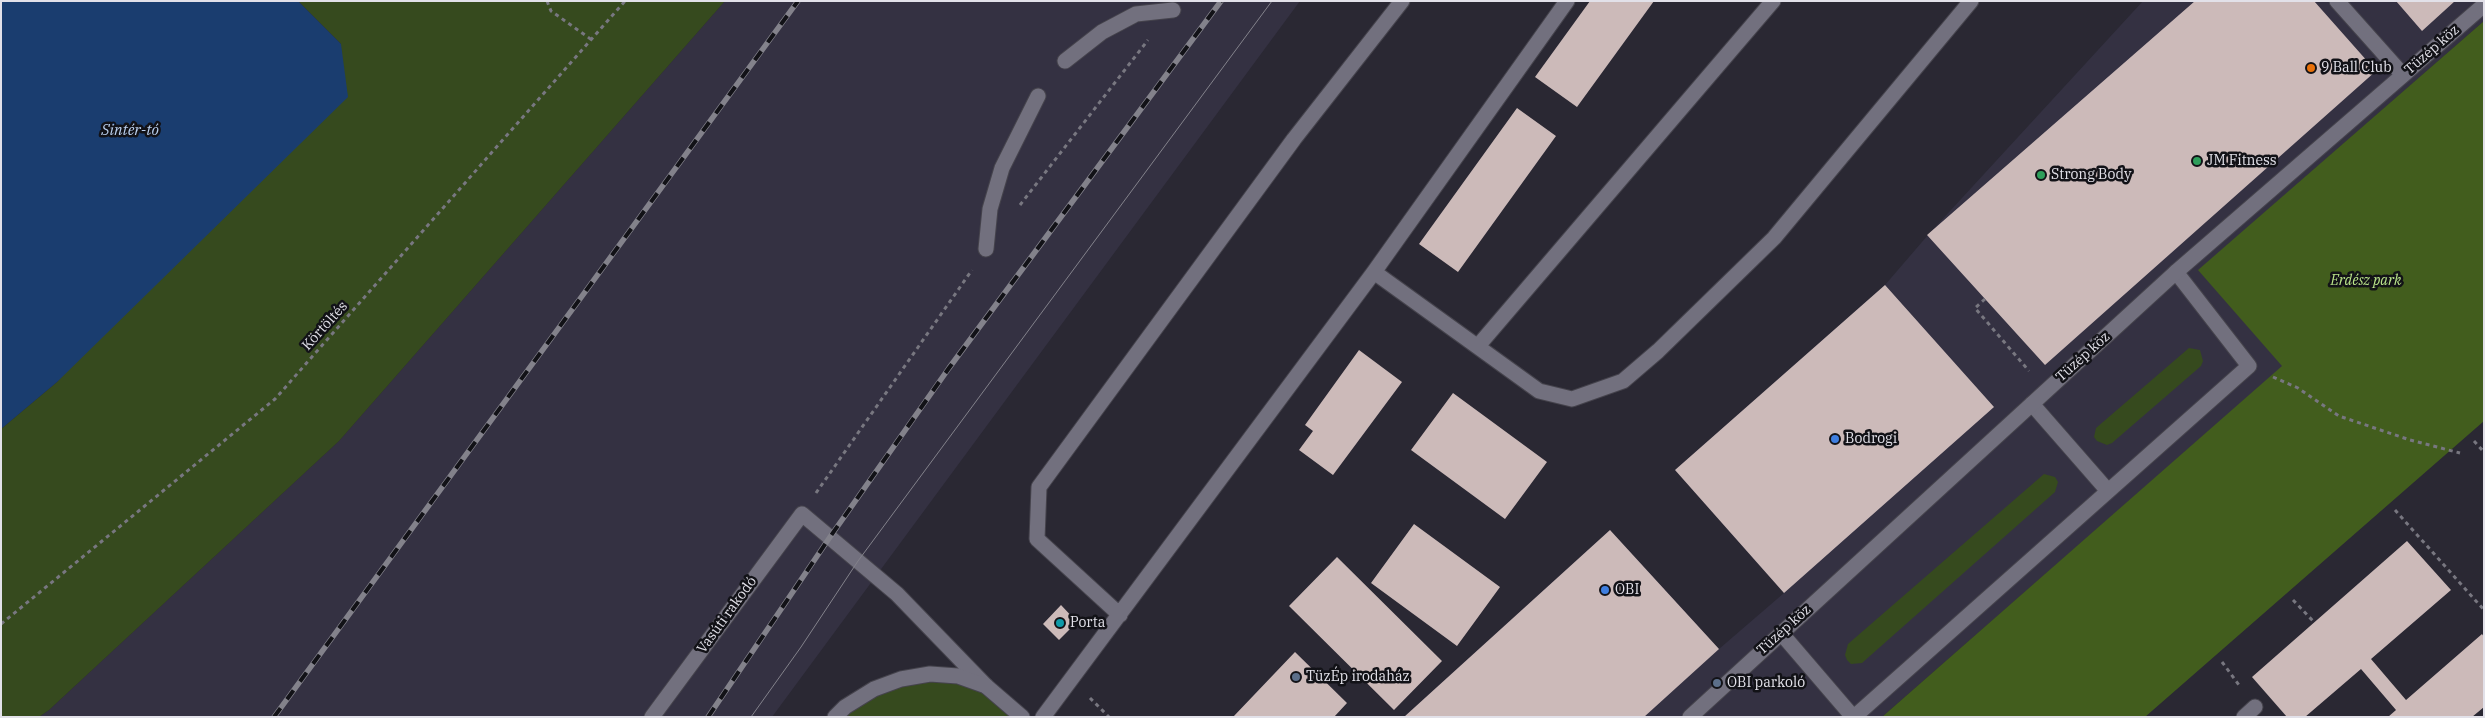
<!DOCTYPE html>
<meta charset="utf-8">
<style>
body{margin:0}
#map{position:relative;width:2485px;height:718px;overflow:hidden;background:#2a2833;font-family:"IBM Plex Serif",serif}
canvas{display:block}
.frame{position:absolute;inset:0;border:2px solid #e2e1e9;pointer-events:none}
</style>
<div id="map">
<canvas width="2485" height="718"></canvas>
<div class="frame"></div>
</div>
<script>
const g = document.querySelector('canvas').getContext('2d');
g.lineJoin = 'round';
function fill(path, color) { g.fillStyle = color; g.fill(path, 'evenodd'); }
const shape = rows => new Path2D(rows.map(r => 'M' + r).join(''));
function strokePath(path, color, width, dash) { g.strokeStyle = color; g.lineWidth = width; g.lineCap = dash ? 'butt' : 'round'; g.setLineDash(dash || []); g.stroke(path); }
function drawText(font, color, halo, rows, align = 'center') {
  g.font = font + ' "IBM Plex Serif",serif'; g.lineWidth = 5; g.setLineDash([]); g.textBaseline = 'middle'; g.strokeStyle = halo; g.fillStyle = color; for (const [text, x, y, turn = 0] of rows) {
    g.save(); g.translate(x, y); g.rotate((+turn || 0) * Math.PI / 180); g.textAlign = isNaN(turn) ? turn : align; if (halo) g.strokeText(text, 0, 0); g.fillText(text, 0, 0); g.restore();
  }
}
fill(shape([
 [725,1,1300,1,772,717,39,717,49,710,339,441],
 [2143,1,2484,1,2484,21,2199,270,2283,366,1882,717,1404,717,1610,530,1719,649,1784,593,1675,470,1885,285,1928,235]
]), '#343142');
fill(shape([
 [298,1,725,1,339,441,49,710,39,717,1,717,1,429,57,382,341,44],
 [2189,348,2200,350,2203,361,2201,366,2112,443,2107,445,2097,441,2094,437,2096,428],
 [2044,474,2055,477,2058,482,2055,492,1862,663,1851,664,1847,660,1845,655,1848,644],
 [958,676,1022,717,835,717,874,689]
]), '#364a1e');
fill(shape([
 [2484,21,2484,421,2145,717,1882,717,2282,366,2198,270]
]), '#425d1d');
fill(shape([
 [1,1,298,1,341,44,348,97,57,382,1,429]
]), '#1a3d6f');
fill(shape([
 [1590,1,1654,1,1577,107,1535,77],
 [2195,1,2314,1,2376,71,2045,365,1927,235],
 [2396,1,2455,1,2422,31],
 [1517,108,1556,136,1458,272,1419,244],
 [1885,285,1994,407,1784,593,1675,470],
 [1359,350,1402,382,1333,475,1299,450,1313,431,1305,425],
 [1453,393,1547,462,1505,519,1411,450],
 [1414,524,1500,587,1457,646,1371,583],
 [1610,530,1719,649,1644,717,1404,717],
 [2407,541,2451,590,2371,659,2406,700,2482,634,2484,637,2484,707,2472,717,2388,717,2396,710,2361,669,2305,717,2287,717,2252,677],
 [1337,557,1442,661,1394,710,1289,606],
 [1061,605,1077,622,1059,640,1043,624],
 [1295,652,1347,703,1334,717,1233,717]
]), '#ccbab9');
const lane = shape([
 [2337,1,2403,75],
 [1065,61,1102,32,1136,14,1173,10],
 [986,249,990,209,1002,168,1038,96],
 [1374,272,1539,391,1572,399,1623,381,1658,351,1774,238,1971,1],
 [1478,346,1773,1],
 [2032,404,2108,491],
 [1120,615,1037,539,1039,487,1294,139,1402,1],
 [1781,633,1853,717],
 [652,717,802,514,897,594,986,686],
 [1043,717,1374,272,1567,1],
 [1854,717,2249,366,2176,272],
 [2244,717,2255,707]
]);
const street = shape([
 [835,717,845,707,874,689,901,679,930,674,958,676,986,686,1022,717],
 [1690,717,2176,272,2484,5]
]);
strokePath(lane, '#45434c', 17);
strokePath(street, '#45434c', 17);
strokePath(shape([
 [547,1,551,11,592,40],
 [1020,205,1148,40],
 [1985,299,1975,308,2029,371],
 [2273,377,2298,388,2339,416,2410,440,2460,453],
 [2474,441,2484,452],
 [816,493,972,270],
 [2395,510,2484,610],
 [2293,600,2314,622],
 [1,624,275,399,625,1],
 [2222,662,2239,685],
 [1090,698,1109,717]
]), '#787780', 3, [4, 4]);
strokePath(lane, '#72707e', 15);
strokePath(street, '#72707e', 15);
strokePath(shape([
 [751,717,801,647,858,561,1272,1]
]), '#83828b', 1);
const rail = shape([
 [274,717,798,1],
 [708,717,830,537,949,368,1221,1]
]);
strokePath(rail, '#83828b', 5.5);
strokePath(rail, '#121217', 4, [11]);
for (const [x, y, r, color] of [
 [2311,68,5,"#e8710a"],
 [2197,161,5,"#2e9e5b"],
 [2041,175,5,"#2e9e5b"],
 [1835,439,5,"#3f7fe0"],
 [1605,590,5,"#3f7fe0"],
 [1060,623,5,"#0f9aa8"],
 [1296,677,5,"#5c6f8a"],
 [1717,683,5,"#5c6f8a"]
]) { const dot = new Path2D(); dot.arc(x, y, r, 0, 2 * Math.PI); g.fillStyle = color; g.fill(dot); strokePath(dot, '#121217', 2); }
drawText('14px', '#e2e1e9', '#121217', [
 ["Tüzép köz",2432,50,-41],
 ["Körtöltés",325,326,-48],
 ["Tüzép köz",2083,357,-42],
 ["Vasúti rakodó",727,615,-54],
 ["Tüzép köz",1784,630,-42]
]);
drawText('14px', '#e2e1e9', '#121217', [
 ["9 Ball Club",2321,68],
 ["JM Fitness",2207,161],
 ["Strong Body",2051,175],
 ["Bodrogi",1845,439],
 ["OBI",1615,590],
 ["Porta",1070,623],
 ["TüzÉp irodaház",1306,677],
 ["OBI parkoló",1727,683]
], 'left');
drawText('italic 14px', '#bbe68b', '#121217', [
 ["Erdész park",2366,281]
]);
drawText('italic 15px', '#bbd1f0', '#121217', [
 ["Sintér-tó",130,131]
]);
</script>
